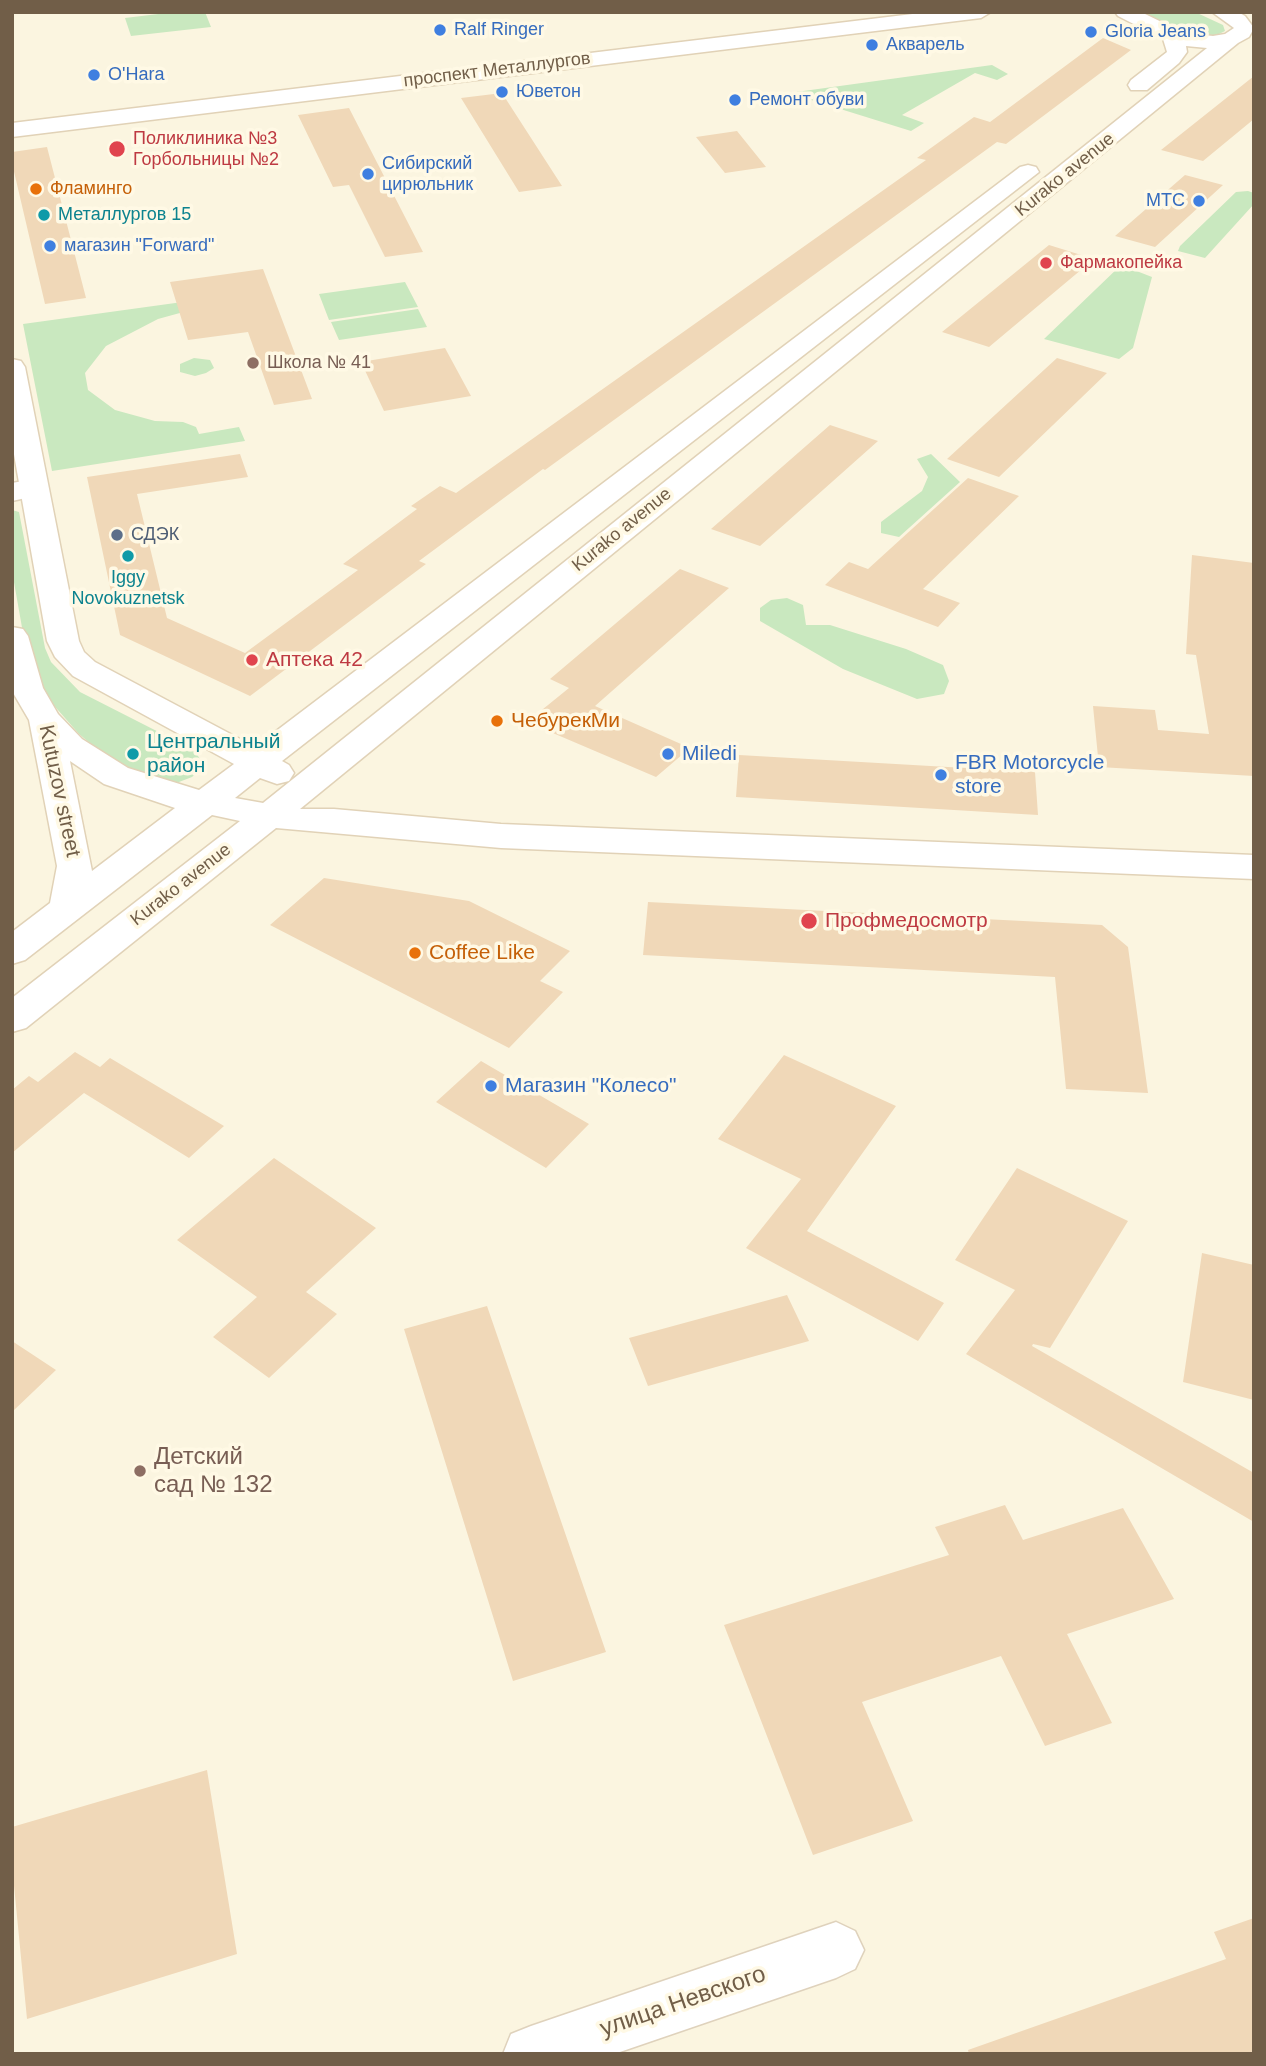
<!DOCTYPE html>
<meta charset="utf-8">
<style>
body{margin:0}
#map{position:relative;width:1266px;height:2066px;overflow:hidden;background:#fbf5e0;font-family:Helvetica,sans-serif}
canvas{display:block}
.frame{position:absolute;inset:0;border:14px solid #715e48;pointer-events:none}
</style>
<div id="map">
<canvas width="1266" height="2066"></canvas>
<div class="frame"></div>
</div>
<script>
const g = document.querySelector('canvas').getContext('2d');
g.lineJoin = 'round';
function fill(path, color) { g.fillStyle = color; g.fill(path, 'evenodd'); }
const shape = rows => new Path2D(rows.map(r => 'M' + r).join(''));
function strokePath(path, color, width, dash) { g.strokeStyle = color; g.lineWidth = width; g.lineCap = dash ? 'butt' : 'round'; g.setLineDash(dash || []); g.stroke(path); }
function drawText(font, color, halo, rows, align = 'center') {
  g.font = font + ' Helvetica,sans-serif'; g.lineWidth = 7; g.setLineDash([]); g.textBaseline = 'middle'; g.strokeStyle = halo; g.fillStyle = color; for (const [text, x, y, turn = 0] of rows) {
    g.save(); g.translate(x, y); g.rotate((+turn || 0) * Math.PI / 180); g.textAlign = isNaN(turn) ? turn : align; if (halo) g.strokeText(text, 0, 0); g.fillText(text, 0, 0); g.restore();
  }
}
fill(shape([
 [175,12,205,12,211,27,131,36,125,18],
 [1137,12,1195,12,1223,25,1225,31,1215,36,1187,34],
 [992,65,1008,74,997,80,975,73,902,115,924,123,911,131,789,93],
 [1248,191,1254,193,1254,204,1205,258,1178,251,1180,246,1236,192],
 [1121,265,1152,277,1133,348,1119,359,1044,339],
 [405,282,418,307,329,320,319,294],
 [197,300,198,308,158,319,106,346,85,373,88,390,115,410,155,421,183,422,196,427,199,434,239,427,245,441,52,471,23,324],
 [418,309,427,327,339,340,331,322],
 [194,358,210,360,214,368,206,373,195,376,180,372,180,364],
 [931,454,960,482,899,537,881,533,881,522,922,491,928,477,917,459],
 [12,510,19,512,45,648,51,662,80,692,194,750,202,762,199,770,192,777,179,782,163,782,137,772,97,749,79,734,43,693,26,650,12,571],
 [787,598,803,605,806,625,830,625,906,649,943,665,949,681,944,694,917,699,843,669,760,621,760,608,771,600]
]), '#c9e8bf');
fill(shape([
 [1103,38,1131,50,1006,144,997,142,545,470,543,469,419,561,426,564,250,696,120,635,87,477,240,454,248,477,137,494,167,618,245,653,358,570,343,564,417,509,411,506,440,486,456,493,926,160,917,158,974,117,990,122],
 [1254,76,1254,119,1203,161,1161,150],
 [502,93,562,186,519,192,461,98],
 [349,108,423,252,385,257,349,185,333,187,298,115],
 [737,131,766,167,725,173,696,137],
 [47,147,86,298,45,304,12,163,12,152],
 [1185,175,1223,185,1155,247,1115,236],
 [1049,245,1094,259,989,347,942,332],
 [263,269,312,399,274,405,248,332,188,340,170,282],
 [445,348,471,396,384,411,361,362],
 [1057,358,1107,373,999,477,947,459],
 [830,425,878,441,760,546,711,529],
 [968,478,1019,496,923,589,960,603,938,627,825,585,849,562,868,569],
 [1192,555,1254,563,1254,776,1099,767,1093,706,1155,710,1158,730,1209,734,1196,655,1186,654],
 [680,569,729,588,595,706,690,748,656,777,527,722,569,688,550,679],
 [739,755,1035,772,1038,815,736,797],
 [324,878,469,901,570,951,540,981,563,992,509,1048,270,925],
 [648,902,1102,925,1128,947,1148,1093,1066,1089,1055,977,643,955],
 [75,1052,100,1067,110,1058,224,1126,189,1158,84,1093,12,1153,12,1090,29,1076,38,1082],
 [784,1055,896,1106,807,1231,944,1303,918,1341,746,1248,801,1179,718,1139],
 [481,1061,589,1124,546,1168,436,1102],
 [274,1158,376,1228,306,1292,337,1314,269,1378,213,1337,257,1297,177,1240],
 [1017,1168,1128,1221,1050,1348,1033,1344,1032,1346,1254,1473,1254,1522,966,1354,1015,1290,955,1260],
 [1202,1253,1254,1265,1254,1400,1183,1382],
 [787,1295,809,1341,648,1386,629,1338],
 [487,1306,606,1652,513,1681,404,1329],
 [12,1341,56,1370,12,1412],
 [1005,1505,1023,1540,1123,1508,1174,1599,1067,1634,1112,1723,1045,1746,1001,1656,862,1702,913,1821,813,1855,724,1625,949,1555,935,1527],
 [207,1770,237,1954,27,2019,12,1865,12,1827],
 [1254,1918,1254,2054,969,2054,968,2050,1226,1959,1214,1932]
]), '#f0d8b8');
const minor = shape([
 [34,479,44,482,48,488,44,494,12,501,12,483,34,479],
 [836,1922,855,1931,864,1950,855,1969,836,1978,614,2054,503,2054,511,2034,531,2026,836,1922]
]);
const secondary = shape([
 [929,12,991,12,981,18,12,137,12,123,929,12],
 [1115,12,1141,12,1184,33,1213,36,1225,34,1234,28,1212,12,1238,12,1245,16,1254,28,1249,37,1238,43,300,809,334,809,501,824,1254,855,1254,879,501,848,276,828,26,1028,12,1032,12,998,240,821,212,815,25,960,12,964,12,932,50,903,57,866,29,720,12,691,12,627,23,629,28,636,43,688,58,714,82,739,128,768,199,790,234,764,73,676,55,657,47,641,12,443,12,359,21,361,25,367,79,641,84,652,95,662,255,747,1020,167,1028,165,1036,167,1039,172,282,761,289,765,294,773,289,781,277,784,260,778,235,798,263,803,1207,48,1186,46,1187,52,1179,63,1147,90,1131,90,1128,85,1131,80,1167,52,1163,39,1118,16,1115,12],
 [70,761,104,784,175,808,92,871,70,761]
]);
strokePath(minor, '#dfd2bc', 3);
strokePath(secondary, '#e1d2b7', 3);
fill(minor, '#fff');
fill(secondary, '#fff');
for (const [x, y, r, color] of [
 [440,30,7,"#3f7fe0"],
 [1091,32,7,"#3f7fe0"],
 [872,45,7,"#3f7fe0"],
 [94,75,7,"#3f7fe0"],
 [502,92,7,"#3f7fe0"],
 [735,100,7,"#3f7fe0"],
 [117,149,9,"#e0444e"],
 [368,174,7,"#3f7fe0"],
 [36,189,7,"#e8710a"],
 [1199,201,7,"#3f7fe0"],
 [44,215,7,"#0f9aa8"],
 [50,246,7,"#3f7fe0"],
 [1046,263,7,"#e0444e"],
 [253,363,7,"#8d6e63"],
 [117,535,7,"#5c6f8a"],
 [128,556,7,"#0f9aa8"],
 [252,660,7,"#e0444e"],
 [497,721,7,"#e8710a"],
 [133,754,7,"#0f9aa8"],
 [668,754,7,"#3f7fe0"],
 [941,775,7,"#3f7fe0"],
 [809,921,9,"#e0444e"],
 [415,953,7,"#e8710a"],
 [491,1086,7,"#3f7fe0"],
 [140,1471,7,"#8d6e63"]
]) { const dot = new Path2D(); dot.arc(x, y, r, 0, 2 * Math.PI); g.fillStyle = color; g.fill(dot); strokePath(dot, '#fff9e5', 2.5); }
drawText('18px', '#366cbe', '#fff9e5', [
 ["Ralf Ringer",454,30],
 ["Gloria Jeans",1105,32],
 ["Акварель",886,45],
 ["O'Hara",108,75],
 ["Юветон",516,92],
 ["Ремонт обуви",749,100],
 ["Сибирский",382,164],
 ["цирюльник",382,185],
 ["МТС",1185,201,"right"],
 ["магазин \"Forward\"",64,246]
], 'left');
drawText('18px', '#715e48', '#fff9e5', [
 ["проспект Металлургов",497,70,-7],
 ["Kurako avenue",1065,175,-39],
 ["Kurako avenue",622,530,-39],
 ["Kurako avenue",181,885,-38]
]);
drawText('18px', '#be3a42', '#fff9e5', [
 ["Поликлиника №3",133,139],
 ["Горбольницы №2",133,160],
 ["Фармакопейка",1060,263]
], 'left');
drawText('18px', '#c56008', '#fff9e5', [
 ["Фламинго",50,189]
], 'left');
drawText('18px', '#0d838f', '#fff9e5', [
 ["Металлургов 15",58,215],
 ["Iggy",128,578,"center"],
 ["Novokuznetsk",128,599,"center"]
], 'left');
drawText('18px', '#785e54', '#fff9e5', [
 ["Школа № 41",267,363]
], 'left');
drawText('18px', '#4e5e75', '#fff9e5', [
 ["СДЭК",131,535]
], 'left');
drawText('21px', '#be3a42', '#fff9e5', [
 ["Аптека 42",266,660],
 ["Профмедосмотр",825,921]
], 'left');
drawText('21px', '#c56008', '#fff9e5', [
 ["ЧебурекМи",511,721],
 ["Coffee Like",429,953]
], 'left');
drawText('21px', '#0d838f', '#fff9e5', [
 ["Центральный",147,742],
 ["район",147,766]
], 'left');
drawText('21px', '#366cbe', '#fff9e5', [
 ["Miledi",682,754],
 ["FBR Motorcycle",955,763],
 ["store",955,787],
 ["Магазин \"Колесо\"",505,1086]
], 'left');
drawText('21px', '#715e48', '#fff9e5', [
 ["Kutuzov street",59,791,78]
]);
drawText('24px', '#785e54', '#fff9e5', [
 ["Детский",154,1457],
 ["сад № 132",154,1485]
], 'left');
drawText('24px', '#715e48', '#fff9e5', [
 ["улица Невского",683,2002,-19]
]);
</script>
